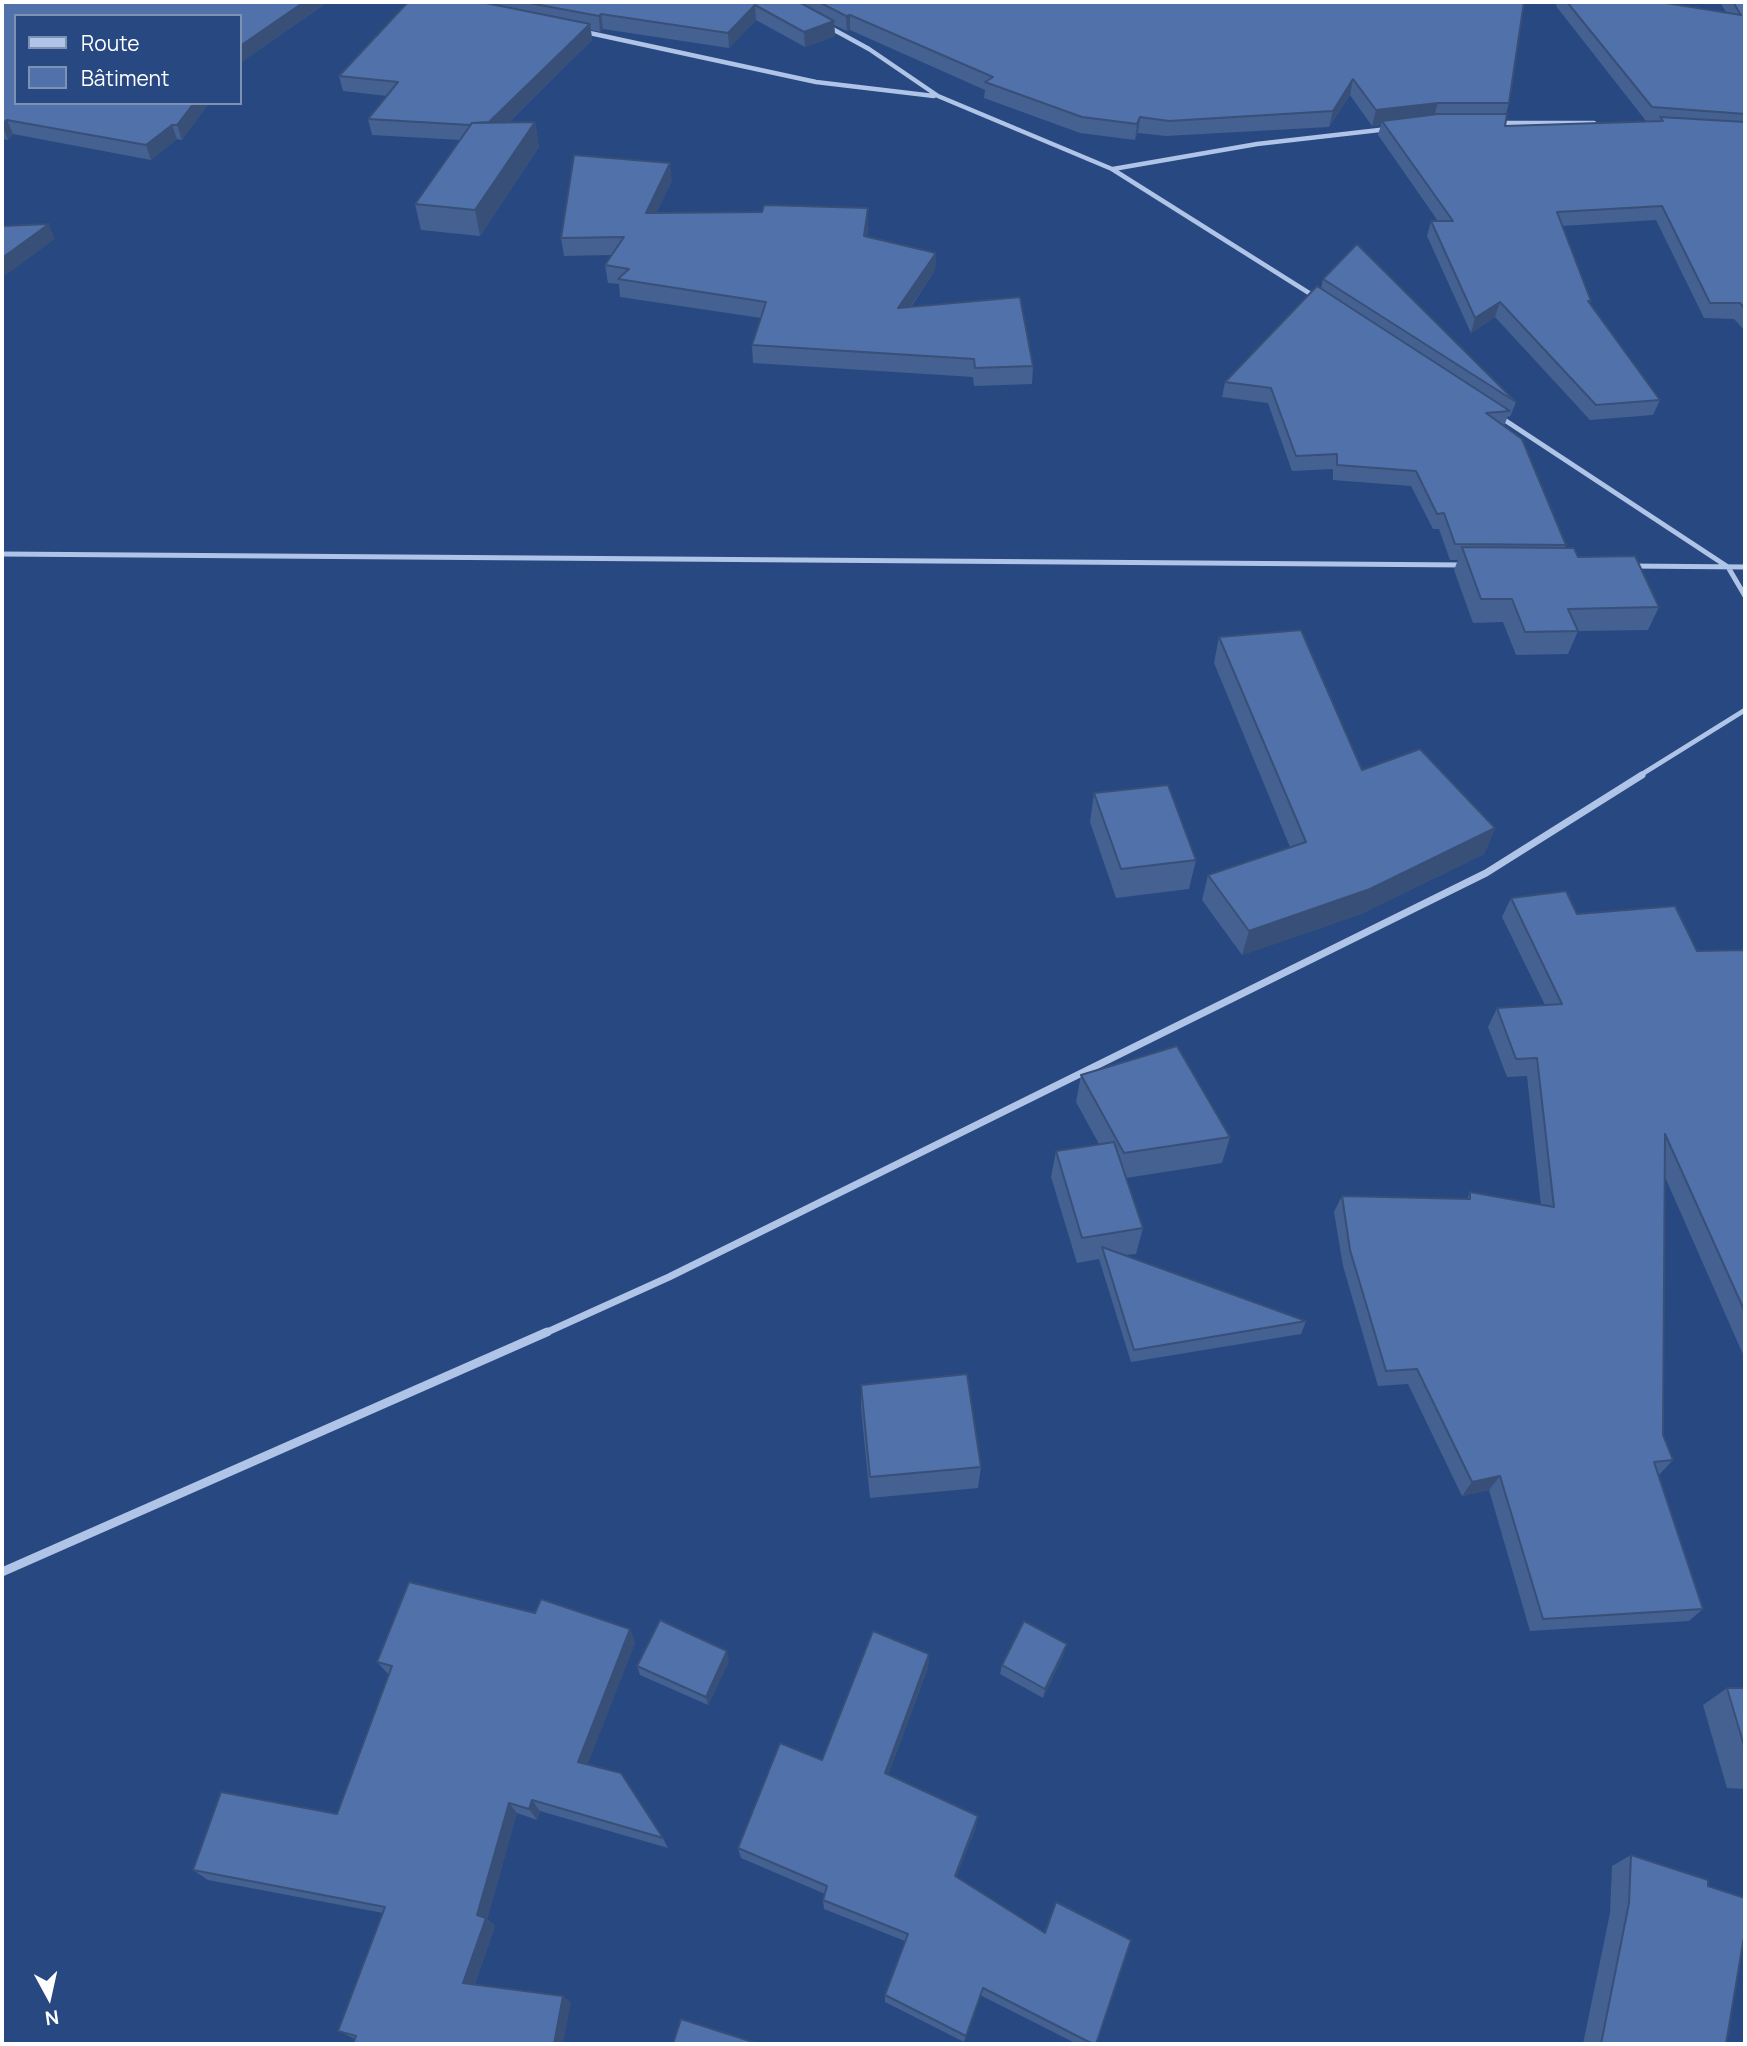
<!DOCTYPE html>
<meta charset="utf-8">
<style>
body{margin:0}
#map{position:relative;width:1747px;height:2046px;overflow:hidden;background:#274881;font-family:Manrope,sans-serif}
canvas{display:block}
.frame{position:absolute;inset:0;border:4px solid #fff;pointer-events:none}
.legend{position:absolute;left:14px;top:14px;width:228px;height:91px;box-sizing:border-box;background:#274881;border:2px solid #7d91b3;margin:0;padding:9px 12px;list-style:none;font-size:21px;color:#fff}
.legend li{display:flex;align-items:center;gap:14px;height:35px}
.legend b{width:35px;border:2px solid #7d91b3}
.north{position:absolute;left:14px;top:1962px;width:70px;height:70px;-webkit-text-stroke:5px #274881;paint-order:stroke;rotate:172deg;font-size:19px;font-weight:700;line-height:28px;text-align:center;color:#fff}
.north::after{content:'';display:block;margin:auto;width:24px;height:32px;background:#fff;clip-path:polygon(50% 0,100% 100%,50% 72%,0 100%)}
</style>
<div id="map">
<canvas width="1747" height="2046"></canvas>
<div class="frame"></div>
<ul class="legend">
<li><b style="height:9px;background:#afc4e6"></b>Route</li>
<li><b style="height:19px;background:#5071aa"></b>Bâtiment</li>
</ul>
<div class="north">N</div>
</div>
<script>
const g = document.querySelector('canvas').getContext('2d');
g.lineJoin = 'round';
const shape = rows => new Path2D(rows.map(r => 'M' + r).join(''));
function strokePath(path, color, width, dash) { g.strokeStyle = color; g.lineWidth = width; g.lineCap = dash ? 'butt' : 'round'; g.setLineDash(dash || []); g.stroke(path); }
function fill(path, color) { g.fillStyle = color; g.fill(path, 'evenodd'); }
strokePath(shape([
 [827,26,869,49,938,96,1112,169,1317,298],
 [585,32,816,82,934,96],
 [1498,123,1594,123],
 [1113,169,1257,144,1388,129]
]), '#afc4e6', 4.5);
strokePath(shape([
 [1500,417,1728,567,1745,596],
 [2,554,1465,565],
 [1630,566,1745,567],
 [1639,776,1745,710]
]), '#afc4e6', 5);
strokePath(shape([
 [543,1334,669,1277,1486,873,1642,775]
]), '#afc4e6', 7);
strokePath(shape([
 [2,1572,547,1332]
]), '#afc4e6', 9);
fill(shape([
 [2,2,328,2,240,63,16,103,209,103,182,140,177,139,151,160,13,134,8,140,2,139],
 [408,2,1524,2,1509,103,1506,114,1505,126,1646,121,1556,6,1557,2,1660,2,1726,12,1720,2,1745,2,1745,331,1734,319,1704,318,1656,220,1562,226,1591,301,1590,304,1660,400,1653,415,1590,420,1495,317,1471,333,1427,236,1431,221,1438,221,1378,135,1381,125,1372,126,1350,95,1329,127,1166,136,1138,133,1135,140,1080,133,984,98,985,90,850,30,847,31,834,25,835,36,805,47,756,20,729,48,603,29,600,32,591,30,592,40,509,122,535,122,539,147,480,236,421,230,415,204,460,140,372,135,368,119,387,96,343,91,339,76],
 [672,180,656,213,762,212,868,208,868,225,867,236,936,253,935,270,911,307,1033,366,1032,384,974,386,973,377,753,363,752,345,761,318,620,297,619,284,608,283,605,265,612,255,564,256,561,238],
 [1323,279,1516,402,1510,417,1508,416,1504,426,1566,545,1565,547,1578,557,1659,607,1648,630,1578,631,1568,654,1516,655,1503,622,1473,623,1454,570,1458,560,1450,560,1439,529,1433,529,1411,486,1333,480,1333,469,1292,471,1268,403,1222,397,1225,382,1321,289],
 [1219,637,1362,770,1495,828,1484,854,1361,914,1242,955,1202,900,1208,875,1290,847,1214,663],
 [1094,793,1196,860,1189,889,1116,898,1090,822],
 [1511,898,1577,914,1697,951,1745,950,1745,1359,1665,1177,1663,1435,1673,1460,1659,1475,1703,1609,1689,1621,1530,1631,1489,1490,1462,1496,1408,1384,1378,1386,1343,1266,1334,1212,1342,1196,1467,1199,1470,1192,1541,1205,1527,1076,1507,1077,1488,1027,1497,1008,1545,1005,1502,917],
 [1081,1075,1230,1137,1222,1163,1126,1178,1143,1228,1136,1254,1125,1255,1306,1321,1301,1334,1131,1362,1099,1259,1077,1263,1051,1177,1056,1151,1099,1144,1076,1102],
 [861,1385,981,1467,978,1488,870,1498,861,1408],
 [535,1613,630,1629,635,1643,587,1765,663,1838,668,1848,540,1811,537,1820,517,1813,487,1919,495,1926,475,1984,563,1996,571,2003,355,2039,351,2037,338,2031,383,1913,208,1880,193,1870,337,1814,389,1675,377,1662],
 [929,1654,928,1668,888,1775,976,1827,956,1877,1044,1932,1056,1902,1096,2044,1077,2044,980,1995,964,2042,885,2002,885,1995,905,1941,824,1909,823,1900,825,1894,741,1858,738,1848,822,1760],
 [1064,1654,1043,1698,1000,1674,1002,1665],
 [729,1661,708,1705,640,1675,637,1666],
 [1727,1688,1745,1688,1745,1789,1727,1788,1703,1705],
 [1631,1855,1708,1886,1726,2044,1583,2044,1610,1913,1612,1866]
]), '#456192');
fill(shape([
 [304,2,328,2,240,63,240,46],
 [755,5,756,20,729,48,728,33],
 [601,14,603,29,600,32,599,16],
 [850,15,850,30,847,31,846,16],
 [834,21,835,36,805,47,804,32],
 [590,24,592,40,488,142,485,126],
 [1353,79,1350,95,1329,127,1333,111],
 [194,103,209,103,182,140,177,125],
 [1438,103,1433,119,1382,121,1381,125,1372,126,1376,110],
 [1140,117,1138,133,1135,140,1137,124],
 [7,120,13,134,8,140,2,125],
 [535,122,539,147,480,236,475,210],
 [172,125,177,139,151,160,146,145],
 [670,163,672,180,648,230,646,213],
 [868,208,868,225,864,253,864,236],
 [49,224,55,239,2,278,2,258],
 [936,253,935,270,898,325,898,308],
 [1500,302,1495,317,1471,333,1475,318],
 [1495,828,1484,854,1361,914,1242,955,1249,931],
 [1500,1476,1489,1490,1462,1496,1472,1482],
 [630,1629,635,1643,584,1774,578,1762],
 [1067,1644,1064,1654,1043,1698,1045,1689],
 [727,1651,729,1661,708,1705,706,1697],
 [929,1654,928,1668,884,1785,885,1773],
 [532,1800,540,1811,537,1820,529,1809],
 [509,1803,517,1813,487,1919,495,1926,473,1990,463,1983,477,1915],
 [978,1816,976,1827,953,1886,955,1876],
 [563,1996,571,2003,563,2044,554,2044]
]), '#384f77');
const building = shape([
 [2,2,304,2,240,46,240,16,16,16,16,103,194,103,177,125,172,125,146,145,7,120,2,125,2,2],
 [408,2,481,2,590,24,489,122,472,123,470,125,368,119,398,82,339,76,408,2],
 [524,2,799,2,834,21,804,32,755,5,728,33,601,14,599,16,524,2],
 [819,2,1524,2,1509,103,1438,103,1376,110,1353,79,1333,111,1169,121,1140,117,1137,124,1082,117,985,82,993,77,850,15,846,16,819,2],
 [1567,2,1660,2,1741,15,1733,2,1745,2,1745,114,1652,107,1567,2],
 [1438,114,1507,114,1505,126,1663,121,1660,117,1745,122,1745,309,1740,303,1710,303,1662,206,1557,212,1591,301,1588,301,1660,400,1596,405,1500,302,1475,318,1431,221,1453,221,1382,121,1438,114],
 [535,122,475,210,415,204,472,123,535,122],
 [574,155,670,163,646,213,762,212,764,205,868,208,864,236,936,253,898,308,1020,297,1033,366,975,368,974,359,752,345,766,302,618,279,629,269,605,265,624,237,561,238,574,155],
 [49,224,2,258,2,226,49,224],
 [1357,244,1516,402,1323,279,1357,244],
 [1317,286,1510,411,1486,413,1522,439,1566,545,1455,544,1444,513,1437,514,1416,471,1337,465,1337,454,1296,456,1271,388,1225,382,1317,286],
 [1462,547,1574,548,1578,557,1635,556,1659,607,1568,609,1578,631,1525,632,1512,599,1481,599,1462,547],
 [1301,630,1362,770,1420,749,1495,828,1370,889,1249,931,1208,875,1306,842,1219,637,1301,630],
 [1168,785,1196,860,1121,869,1094,793,1168,785],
 [1566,891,1577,914,1675,906,1697,951,1745,950,1745,1312,1665,1134,1663,1435,1673,1460,1654,1462,1703,1609,1543,1619,1500,1476,1472,1482,1417,1369,1386,1371,1350,1250,1342,1196,1470,1199,1470,1192,1554,1207,1537,1058,1516,1059,1497,1008,1562,1004,1511,898,1566,891],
 [1177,1046,1230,1137,1124,1153,1081,1075,1177,1046],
 [1114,1142,1143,1228,1082,1238,1056,1151,1114,1142],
 [1102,1247,1306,1321,1134,1350,1102,1247],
 [967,1374,981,1467,870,1477,861,1385,967,1374],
 [409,1582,535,1613,541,1599,630,1629,578,1762,621,1773,663,1838,532,1800,529,1809,509,1803,477,1915,486,1918,463,1983,563,1996,554,2044,353,2044,356,2036,338,2031,385,1907,193,1870,221,1792,337,1814,392,1666,377,1662,409,1582],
 [660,1620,727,1651,706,1697,637,1666,660,1620],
 [1024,1621,1067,1644,1045,1689,1002,1665,1024,1621],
 [873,1631,929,1654,885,1773,978,1816,955,1876,1045,1933,1056,1902,1131,1940,1096,2044,1093,2044,983,1988,966,2036,885,1995,908,1934,823,1900,827,1886,738,1848,780,1743,822,1760,873,1631],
 [1727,1688,1745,1688,1745,1749,1727,1688],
 [1631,1855,1708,1880,1708,1886,1745,1898,1745,1931,1726,2044,1601,2044,1629,1903,1631,1855],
 [681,2019,759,2044,673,2044,681,2019]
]);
fill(building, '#5071aa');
strokePath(building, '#384f77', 2);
</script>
